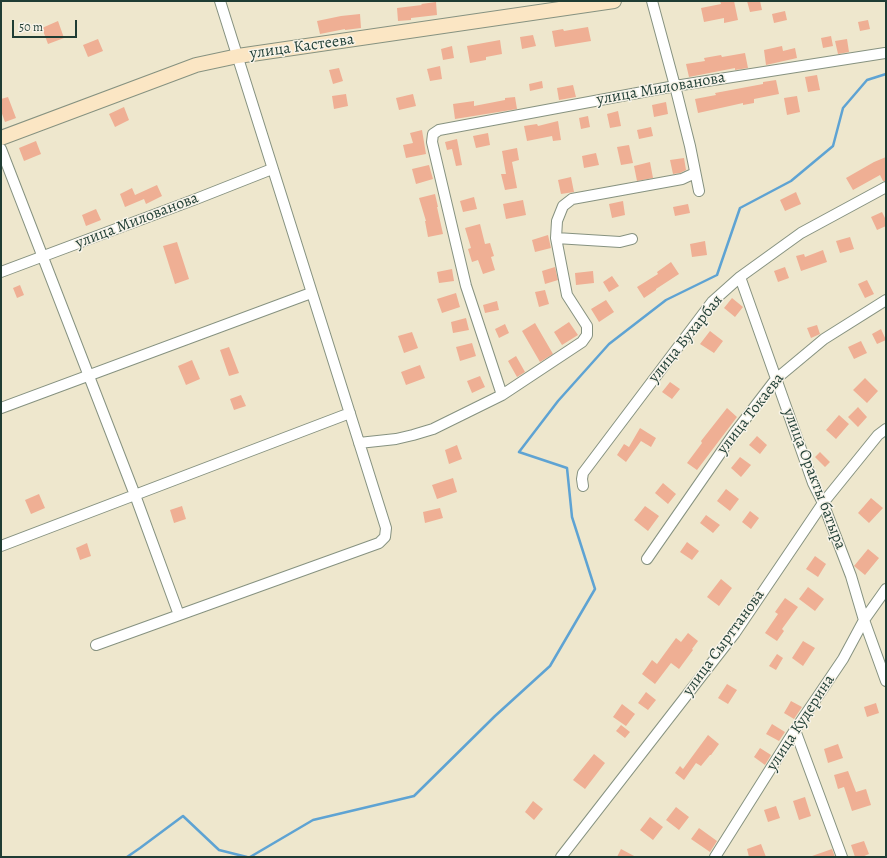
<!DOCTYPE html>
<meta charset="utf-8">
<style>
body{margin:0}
#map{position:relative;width:887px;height:858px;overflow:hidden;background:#eee7cd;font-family:Alegreya,serif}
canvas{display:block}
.frame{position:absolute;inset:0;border:2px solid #1f3d34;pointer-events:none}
.scale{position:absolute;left:12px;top:20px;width:65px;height:18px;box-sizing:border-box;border:2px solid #1f3d34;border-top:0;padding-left:5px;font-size:12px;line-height:14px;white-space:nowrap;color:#1f3d34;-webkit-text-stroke:3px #f7f3e8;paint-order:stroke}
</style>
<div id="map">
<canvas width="887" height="858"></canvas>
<div class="frame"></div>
<div class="scale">50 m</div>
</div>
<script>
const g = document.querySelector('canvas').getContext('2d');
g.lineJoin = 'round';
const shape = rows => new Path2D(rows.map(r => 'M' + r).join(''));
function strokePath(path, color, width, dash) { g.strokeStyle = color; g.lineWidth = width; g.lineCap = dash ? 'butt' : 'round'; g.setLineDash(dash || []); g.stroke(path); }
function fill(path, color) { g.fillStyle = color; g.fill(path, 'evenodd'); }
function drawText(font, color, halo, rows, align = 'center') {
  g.font = font + ' Alegreya,serif'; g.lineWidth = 3; g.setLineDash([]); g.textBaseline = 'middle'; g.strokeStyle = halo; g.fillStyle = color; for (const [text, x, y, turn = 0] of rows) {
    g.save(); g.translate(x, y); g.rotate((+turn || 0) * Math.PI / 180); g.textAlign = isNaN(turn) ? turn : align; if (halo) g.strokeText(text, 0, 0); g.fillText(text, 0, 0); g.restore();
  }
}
strokePath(shape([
 [127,857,140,848,183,816,219,850,247,857],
 [250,857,313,820,414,796,495,716,550,666,595,589,572,517,567,468,519,452,558,401,609,344,666,300,717,275,740,208,791,181,833,146,843,108,867,80,886,74]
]), '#5ea3d3', 2.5);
fill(shape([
 [720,1,734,1,738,20,724,23,724,18,704,22,701,8,721,4],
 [747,1,760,1,762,10,750,12],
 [436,2,437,15,411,18,411,20,398,21,397,8,422,5,421,4],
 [785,11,787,20,774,23,772,14],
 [360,14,361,28,345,30,345,29,320,34,317,21,341,16],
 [868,20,870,29,860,31,858,22],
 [58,21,64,38,48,44,42,28],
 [588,27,591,41,555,47,552,31,563,29,564,31],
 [533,35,536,46,522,49,520,37],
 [831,36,833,46,823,48,821,38],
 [98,39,103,51,88,57,83,45],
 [847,39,849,52,838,54,835,41],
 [500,40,502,54,486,57,486,60,470,63,467,46],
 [452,46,454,58,443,60,441,49],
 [782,46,783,51,795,48,797,58,766,65,764,50],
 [745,53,748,68,735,70,735,68,689,77,686,64,705,61,704,58,721,55,722,57],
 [440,66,442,79,430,81,427,69],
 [339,68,343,81,333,84,329,70],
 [817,75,820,90,808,92,805,77],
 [776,80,779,94,754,99,754,103,743,105,743,103,698,113,695,99,716,95,715,93,763,84,763,82],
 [542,81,543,88,530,91,529,84],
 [573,85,576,97,559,100,557,88],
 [346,94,348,106,334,109,332,96],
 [413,94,416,106,399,110,396,98],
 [797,96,800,112,787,115,784,98],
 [8,97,16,118,5,122,1,111,1,99],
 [515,97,517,109,455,119,453,104,474,101,474,106,505,100,505,98],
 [666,102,668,114,654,117,652,105],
 [124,107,129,120,115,127,109,114],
 [618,111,621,126,610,128,607,114],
 [588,116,590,127,581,129,579,118],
 [558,121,561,140,553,141,552,136,527,141,524,126,537,124,538,126],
 [651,127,653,136,639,139,637,130],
 [422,130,426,154,406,158,403,145,413,143,410,133],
 [488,133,490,145,476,148,473,136],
 [457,139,462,165,456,166,452,149,447,150,445,142],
 [36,141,41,154,24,161,19,148],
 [629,145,633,163,621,165,617,147],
 [517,148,519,160,512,162,517,188,505,190,501,174,506,174,502,151],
 [596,153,599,165,584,168,582,156],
 [886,157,886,181,883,181,880,175,853,190,846,178,874,162],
 [684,158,686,170,680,173,673,174,670,160],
 [650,162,653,178,637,181,634,166],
 [429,165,433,179,416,184,412,169],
 [571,177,574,192,561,194,558,180],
 [157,185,162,196,146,204,144,199,125,207,120,194,132,188,135,195],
 [796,192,801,204,785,211,780,200],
 [435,194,438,207,437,207,443,234,428,237,425,221,426,221,419,198],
 [474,197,477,209,463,212,460,201],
 [523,200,526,215,506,219,503,204],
 [623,201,625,215,612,218,609,204],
 [688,204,690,213,675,216,673,207],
 [96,209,101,220,86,226,82,215],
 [882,212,886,220,886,226,877,230,871,217],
 [480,224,485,244,490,243,494,256,491,257,495,270,483,274,478,260,472,262,468,249,471,248,465,228],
 [548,235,551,248,535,252,532,240],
 [850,237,854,249,840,253,836,241],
 [705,241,707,255,692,257,690,244],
 [177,242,189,279,175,284,163,246],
 [823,250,827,262,801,271,796,256,804,254,805,257],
 [671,262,679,274,656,289,656,290,644,298,637,287,658,274,657,272],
 [555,267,558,280,545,284,542,271],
 [785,267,789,278,778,282,774,271],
 [452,269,454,281,439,283,437,272],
 [593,271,594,283,576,285,575,273],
 [612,276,619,286,609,292,603,282],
 [867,280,874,294,865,298,858,284],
 [20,285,24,295,17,298,13,288],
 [545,290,549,304,539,307,535,292],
 [456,293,460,307,442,313,437,299],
 [732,298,743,307,735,317,724,308],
 [606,300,614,312,599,322,591,309],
 [497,301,499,310,485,313,483,305],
 [466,318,469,330,453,333,451,322],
 [569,322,578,335,562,345,554,332],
 [535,323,553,354,540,362,522,331],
 [505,324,509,333,499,338,495,329],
 [817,325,820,334,811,338,807,328],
 [881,329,886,340,877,344,872,334],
 [710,331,723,341,714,353,700,344],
 [412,332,418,348,404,353,398,336],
 [861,341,867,353,854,359,848,347],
 [472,343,476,356,460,361,456,347],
 [229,347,239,373,229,376,220,350],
 [516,356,525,372,517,377,508,361],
 [192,360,200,379,186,385,178,366],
 [420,365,425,378,406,385,401,372],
 [480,376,485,387,472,393,467,381],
 [865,378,878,391,867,403,853,390],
 [670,382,680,389,672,399,662,392],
 [241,395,246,406,234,410,230,399],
 [858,407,867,417,858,427,848,417],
 [727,408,737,417,697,470,687,463,702,443,701,441],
 [839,415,849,424,836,439,826,430],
 [640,428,656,438,651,447,641,441,626,462,617,455,624,444,629,447],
 [757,436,767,445,760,454,749,445],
 [457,445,462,459,449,464,445,450],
 [820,452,830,462,825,467,815,457],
 [740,457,751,465,741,477,731,468],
 [453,478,457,492,437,499,432,485],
 [663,483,676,494,668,504,655,493],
 [726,489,739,499,730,511,717,501],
 [39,494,45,508,31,514,25,500],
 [871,498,883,508,869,523,858,513],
 [182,506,186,519,174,523,170,510],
 [645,506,659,516,648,531,634,520],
 [440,508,443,518,425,523,423,512],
 [750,511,759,518,751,529,742,522],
 [706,515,720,525,713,533,700,523],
 [687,542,699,551,692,560,680,552],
 [87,543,91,556,80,560,76,548],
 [868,549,879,558,865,575,854,566],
 [815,556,826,564,818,577,806,569],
 [721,579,732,588,719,606,707,597],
 [808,587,824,599,815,611,799,599],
 [785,598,798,607,782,629,784,631,777,641,765,633,778,614,775,612],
 [688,633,698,641,692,649,693,650,679,669,671,663,655,684,642,674,652,660,657,664,676,638,681,642],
 [803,641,815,648,803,666,792,658],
 [777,654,783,658,776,670,769,666],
 [727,684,737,690,728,704,718,698],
 [646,692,656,700,648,710,638,703],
 [791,701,802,707,794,719,784,713],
 [876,703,879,713,867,717,864,707],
 [622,704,635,714,626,726,613,717],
 [772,724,785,732,779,741,766,734],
 [621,725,630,732,625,738,616,731],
 [708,735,719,744,711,755,710,755,701,766,696,763,684,780,675,773,680,766,683,769],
 [838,744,843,758,828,763,824,749],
 [760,748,771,755,765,765,754,757],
 [594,754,605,763,585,789,573,780],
 [848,771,856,792,866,789,871,805,852,811,844,787,838,789,834,775],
 [805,797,811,816,799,820,793,801],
 [533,801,543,809,534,820,525,812],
 [776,806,780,818,768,822,764,810],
 [676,807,689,817,679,830,666,820],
 [650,817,663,827,653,840,640,830],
 [699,828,717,841,710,852,691,839],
 [864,841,869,854,862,857,855,857,851,845],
 [761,844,766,857,749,857,747,849],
 [621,849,636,857,617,857],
 [832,849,835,857,812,857,812,856]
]), '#efaf94');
const street = shape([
 [652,1,675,86,690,146,699,191],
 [1,149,135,495,179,615],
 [556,238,620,242,632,239],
 [1,272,196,199,272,169],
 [740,277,813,483,823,503,851,576,864,620,886,681],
 [502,395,466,286,432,142,433,134,439,130,675,86,885,53],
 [1,408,311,293],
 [359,443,396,439,413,435,433,429,502,395,582,342,587,335,587,326,567,295,556,238,557,221,563,206,572,199,682,179,695,173],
 [583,486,582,479,583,473,712,302,740,277,801,233,886,187],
 [1,546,350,413],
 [647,559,733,435,776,379,824,339,886,300],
 [96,645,379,543,385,537,386,528,220,1],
 [795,730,842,857],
 [561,857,735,633,823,503,878,435,886,429],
 [715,857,795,730,843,659,864,620,886,589]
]);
const secondary = shape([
 [1,138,196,65,238,56,614,1]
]);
strokePath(street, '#869280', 12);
strokePath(secondary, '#869280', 16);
strokePath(street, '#fff', 10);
strokePath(secondary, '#fbe6c4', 14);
drawText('16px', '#1f3d34', '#f7f3e8', [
 ["улица Кастеева",302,47,-8],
 ["улица Милованова",661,89,-10],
 ["улица Милованова",137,221,-21],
 ["улица Бухарбая",686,339,-51],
 ["улица Токаева",751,414,-52],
 ["улица Оракты батыра",814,479,69],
 ["улица Сырттанова",724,643,-54],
 ["улица Кудерина",801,723,-57]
]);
</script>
